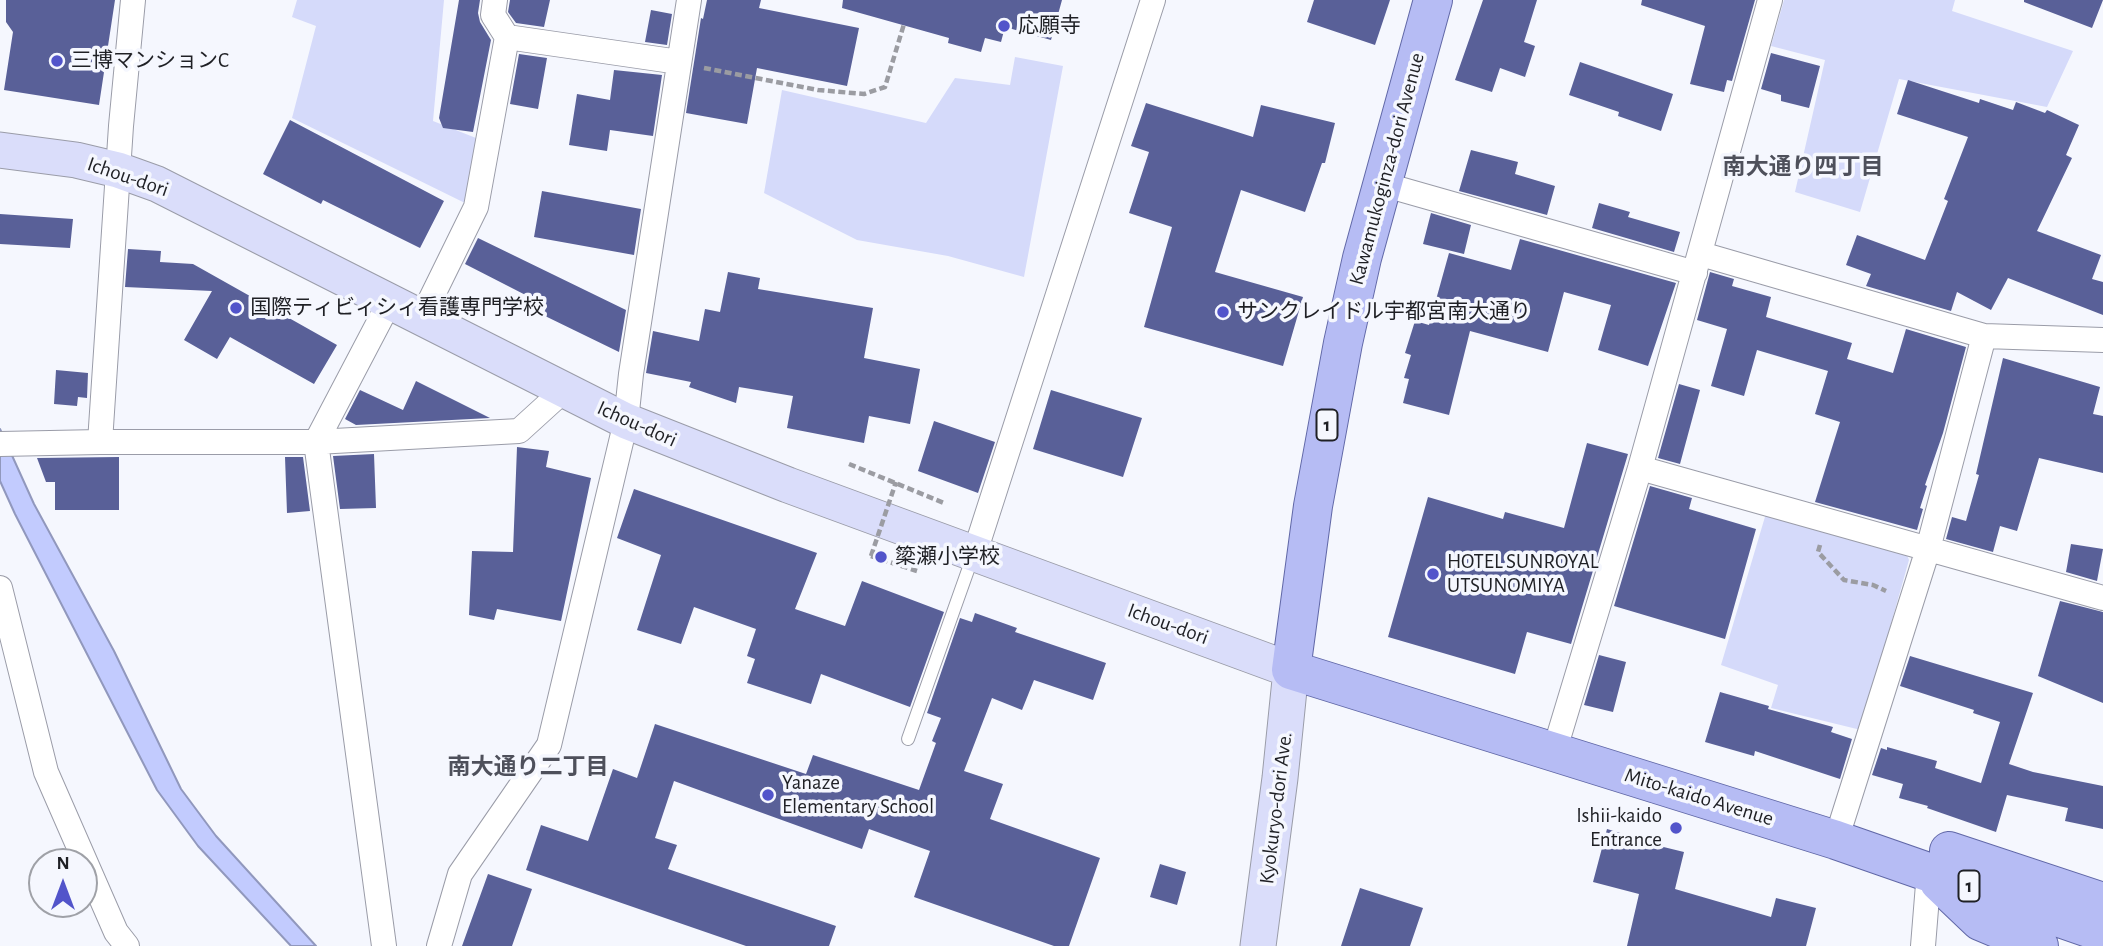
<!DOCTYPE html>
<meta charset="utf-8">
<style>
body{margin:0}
#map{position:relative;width:2103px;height:946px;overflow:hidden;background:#f5f7fe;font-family:"Alegreya Sans",sans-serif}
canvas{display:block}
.north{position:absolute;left:28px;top:848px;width:70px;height:70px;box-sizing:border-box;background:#f5f7fe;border:2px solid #9fa1a7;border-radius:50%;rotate:0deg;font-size:19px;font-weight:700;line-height:28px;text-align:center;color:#1f2025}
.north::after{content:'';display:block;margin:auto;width:24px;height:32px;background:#5254ca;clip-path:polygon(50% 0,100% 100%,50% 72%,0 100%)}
</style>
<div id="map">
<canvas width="2103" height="946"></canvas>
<div class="north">N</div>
</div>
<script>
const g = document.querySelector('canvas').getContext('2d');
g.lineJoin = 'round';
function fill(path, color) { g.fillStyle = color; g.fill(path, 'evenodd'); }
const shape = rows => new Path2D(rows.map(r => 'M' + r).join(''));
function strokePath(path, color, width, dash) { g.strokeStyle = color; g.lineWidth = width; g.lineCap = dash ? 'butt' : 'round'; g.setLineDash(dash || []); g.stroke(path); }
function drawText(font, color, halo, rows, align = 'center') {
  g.font = font + ' "Alegreya Sans","Noto Sans JP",sans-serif'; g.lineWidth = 7; g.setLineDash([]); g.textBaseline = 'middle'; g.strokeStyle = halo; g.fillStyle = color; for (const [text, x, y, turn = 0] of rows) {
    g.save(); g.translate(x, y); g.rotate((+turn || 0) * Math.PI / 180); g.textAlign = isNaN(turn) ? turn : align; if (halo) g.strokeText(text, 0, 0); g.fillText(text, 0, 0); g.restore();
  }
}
fill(shape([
 [297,0,444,0,433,121,476,138,467,204,292,118,316,26,292,17],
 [1784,0,1955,0,1952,11,2073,51,2047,107,1899,79,1860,212,1795,192,1825,60,1771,46],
 [1015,57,1063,66,1024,277,948,256,857,240,764,193,782,90,926,123,955,78,1010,85],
 [1767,510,1905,550,1909,560,1861,730,1771,708,1778,685,1721,665]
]), '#d5dafa');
const water = shape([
 [0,429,34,504,114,651,181,789,216,836,316,946,291,946,198,846,157,790,15,514,0,481,0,429]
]);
fill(water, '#c2cbfe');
strokePath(water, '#9198bd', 2);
fill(shape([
 [6,0,115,0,99,105,4,90,13,32,6,22],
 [459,0,480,0,478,13,480,22,491,40,473,132,443,128,439,118],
 [510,0,550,0,544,27,516,23,508,12],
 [707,0,761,0,759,8,859,28,847,86,757,68,747,124,686,113,701,18,703,19],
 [843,0,1062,0,1051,40,1005,27,1001,42,985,38,981,52,948,43,949,38,842,8],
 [1314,0,1390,0,1375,45,1307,22],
 [1483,0,1537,0,1524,42,1535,46,1525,77,1500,68,1492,92,1455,80],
 [1642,0,1755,0,1732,81,1727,80,1724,92,1690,84,1705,26,1641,5],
 [2024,0,2103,0,2092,28,2024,2],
 [651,10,672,14,667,45,645,42],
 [1771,53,1820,66,1809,108,1781,101,1781,95,1761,89],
 [519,54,547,58,538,109,510,104],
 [1580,62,1673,94,1661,131,1618,116,1619,112,1569,95],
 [614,70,662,75,653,136,610,130,607,151,569,145,577,94,610,100],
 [1908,80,1979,103,1980,99,2013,110,2016,102,2045,113,2047,110,2079,125,2066,155,2072,158,2037,231,2101,255,2092,279,2103,282,2103,315,2008,278,1991,310,1957,292,1951,311,1866,286,1871,274,1846,265,1857,235,1925,260,1948,201,1944,199,1968,137,1897,114],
 [1146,103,1253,137,1261,105,1335,123,1325,163,1322,163,1305,212,1241,190,1215,272,1303,297,1283,366,1144,327,1172,227,1129,213,1149,152,1131,146],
 [290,120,444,201,420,248,323,200,321,204,263,174],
 [1471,150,1518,162,1515,174,1555,186,1547,215,1459,191],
 [542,191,641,209,634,255,534,237],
 [1599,203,1630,212,1628,217,1680,232,1674,252,1592,228],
 [1431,213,1471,225,1464,254,1423,244],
 [0,214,73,219,70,248,0,244],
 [478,238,626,310,619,352,543,315,547,306,465,264],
 [1520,239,1676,283,1648,366,1598,350,1611,305,1564,292,1548,352,1470,331,1449,415,1403,403,1409,379,1404,378,1411,355,1405,353,1415,321,1429,325,1449,253,1511,270],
 [128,249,161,251,160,262,193,264,337,345,314,384,230,337,217,359,184,340,212,291,125,287],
 [728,272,760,278,758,289,873,308,864,358,920,369,910,424,869,416,864,443,787,428,793,396,739,387,736,403,689,387,691,382,646,373,653,331,699,341,705,309,720,312],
 [1710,272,1734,279,1732,286,1771,297,1766,317,1852,343,1847,359,1893,373,1906,329,1966,347,1943,433,1925,485,1927,486,1920,508,1923,509,1917,530,1815,502,1840,422,1815,414,1828,371,1757,350,1744,396,1711,386,1727,329,1697,320],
 [2003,358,2100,387,2093,414,2103,416,2103,473,2039,458,2017,531,2000,526,1993,552,1946,539,1952,517,1966,521,1979,475,1976,474],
 [56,370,88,373,87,398,78,397,77,406,54,404],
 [416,381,490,418,356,425,345,419,360,390,403,410],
 [1679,384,1700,390,1680,464,1658,458],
 [1051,390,1142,418,1123,477,1033,449],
 [934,421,995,442,978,493,918,471],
 [1587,443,1628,454,1571,644,1527,632,1515,674,1388,637,1428,497,1503,519,1505,512,1564,528],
 [517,447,549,451,546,467,591,478,561,621,497,609,494,620,469,615,472,551,513,552],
 [374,454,376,508,340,509,333,456],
 [119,457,119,510,55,510,55,482,46,482,37,458],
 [285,457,303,457,310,511,287,513],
 [1650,486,1692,498,1689,509,1756,529,1725,639,1614,606],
 [634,489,817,553,795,609,845,626,862,581,944,612,910,707,821,674,811,704,747,683,755,659,747,656,756,629,694,607,681,644,637,630,661,555,617,538],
 [2071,544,2103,549,2097,581,2066,572],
 [2060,601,2103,612,2103,703,2038,676],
 [975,613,1017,628,1015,632,1106,663,1093,700,1034,680,1022,710,992,698,964,771,1003,784,990,819,1100,858,1069,946,1054,946,914,897,930,851,869,829,862,849,674,781,655,838,677,845,668,869,836,926,829,946,746,946,526,870,541,825,588,841,613,769,637,778,655,724,806,774,813,755,919,790,936,743,932,741,941,718,927,713,960,618,972,622],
 [1599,655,1626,662,1613,712,1584,705],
 [1910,656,2033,693,2009,764,2033,772,2103,786,2103,829,2065,821,2068,808,2007,795,1996,832,1927,808,1928,806,1899,798,1903,784,1872,775,1881,748,1887,750,1887,747,1937,761,1935,768,1981,783,2000,722,1973,713,1974,710,1900,686],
 [1720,692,1769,706,1768,709,1833,727,1831,732,1852,739,1840,779,1755,751,1754,756,1705,742],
 [1607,829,1644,840,1643,842,1684,852,1675,889,1771,917,1776,898,1816,908,1806,946,1627,946,1639,894,1593,882],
 [1160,864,1186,872,1177,905,1150,897],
 [488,874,532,889,512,946,462,946],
 [1360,888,1423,908,1410,946,1341,946]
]), '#596098');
const lane = shape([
 [908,739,973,556]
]);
const street = shape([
 [507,37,679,62],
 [1382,184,1695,273],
 [1701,254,1984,336,2103,340],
 [422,317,476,207,507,37,493,15,495,0],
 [100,442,121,126,133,0],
 [0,444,100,442,316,442,519,431,563,391],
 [1640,468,2103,598],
 [975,552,1153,0],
 [0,588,46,772,116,932,127,946],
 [1554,752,1640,468,1770,0],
 [1836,840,1928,549,1984,336],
 [384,946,316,442,390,301],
 [439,946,460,874,549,745,626,421,631,374,689,0],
 [1923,946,1929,872]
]);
const secondary = shape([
 [0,150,76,160,118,170,157,184,626,421,788,485,1291,670,1280,778,1258,946]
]);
const primary = shape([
 [1433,0,1362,258,1343,343,1313,506,1291,670,1836,840,2103,933],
 [1949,851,2103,902],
 [1939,882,1980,921,2039,946]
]);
strokePath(lane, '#9a9ca8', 14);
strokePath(street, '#9a9ca8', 26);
strokePath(secondary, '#9a9ca8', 37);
strokePath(primary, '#6168a7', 40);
strokePath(shape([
 [704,68,818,90,864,94,885,87,904,24],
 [849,464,944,503],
 [1820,545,1818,552,1844,580,1873,585,1886,591],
 [871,556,917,571]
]), '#9b9ca2', 4.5, [7, 3.5]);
strokePath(lane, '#fff', 12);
strokePath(street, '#fff', 24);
strokePath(secondary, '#daddfa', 35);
strokePath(primary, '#b6bcf4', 38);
strokePath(shape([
 [871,556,896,482]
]), '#9b9ca2', 4.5, [7, 3.5]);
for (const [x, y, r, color] of [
 [1004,26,7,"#5254ca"],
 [57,61,7,"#5254ca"],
 [236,308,7,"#5254ca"],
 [1223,312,7,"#5254ca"],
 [881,557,7,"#5254ca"],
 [1433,574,7,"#5254ca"],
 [768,795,7,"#5254ca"],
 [1676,828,7,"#5254ca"]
]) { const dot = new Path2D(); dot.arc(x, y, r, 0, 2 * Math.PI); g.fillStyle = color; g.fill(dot); strokePath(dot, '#f5f7fe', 2.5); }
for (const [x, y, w] of [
 [1327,425,21],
 [1969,886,21]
]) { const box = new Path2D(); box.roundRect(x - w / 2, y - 15.5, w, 31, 5); g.fillStyle = '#f5f7fe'; g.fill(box); strokePath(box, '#1f2025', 2); }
drawText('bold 19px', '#1f2025', null, [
 ["1",1327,425],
 ["1",1969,886]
]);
drawText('21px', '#1f2025', '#f5f7fe', [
 ["応願寺",1018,26],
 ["三博マンションC",71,61],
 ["国際ティビィシィ看護専門学校",250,308],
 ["サンクレイドル宇都宮南大通り",1237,312],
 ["簗瀬小学校",895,557],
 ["HOTEL SUNROYAL",1447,562],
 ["UTSUNOMIYA",1447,586],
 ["Yanaze",782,783],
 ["Elementary School",782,807],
 ["Ishii-kaido",1662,816,"right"],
 ["Entrance",1662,840,"right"]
], 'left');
drawText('21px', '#1f2025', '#f5f7fe', [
 ["Kawamukoginza-dori Avenue",1387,169,-75],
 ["Ichou-dori",128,177,19],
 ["Ichou-dori",637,424,24],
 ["Ichou-dori",1168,624,20],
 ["Mito-kaido Avenue",1699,797,17],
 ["Kyokuryo-dori Ave.",1276,808,-83]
]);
drawText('bold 23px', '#4e505b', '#f5f7fe', [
 ["南大通り四丁目",1803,167],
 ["南大通り二丁目",528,767]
]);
</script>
